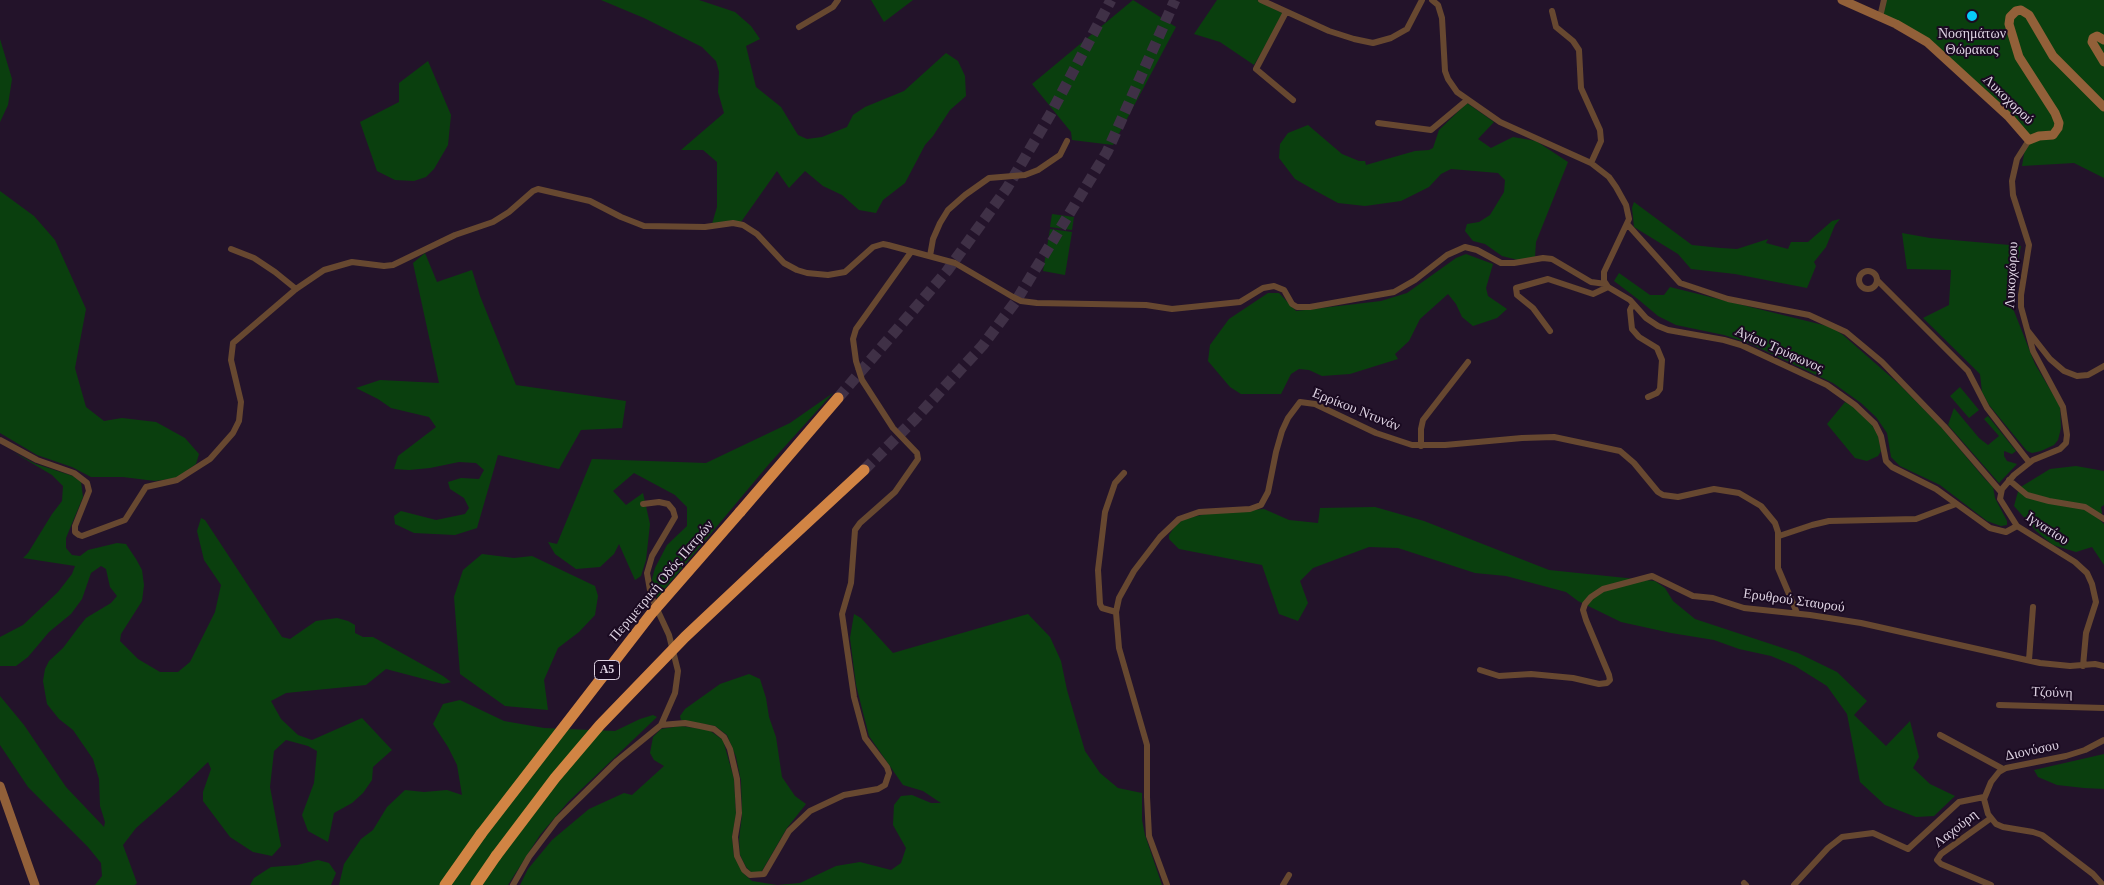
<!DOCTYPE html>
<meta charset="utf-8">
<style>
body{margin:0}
canvas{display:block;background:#23132a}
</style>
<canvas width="2104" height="885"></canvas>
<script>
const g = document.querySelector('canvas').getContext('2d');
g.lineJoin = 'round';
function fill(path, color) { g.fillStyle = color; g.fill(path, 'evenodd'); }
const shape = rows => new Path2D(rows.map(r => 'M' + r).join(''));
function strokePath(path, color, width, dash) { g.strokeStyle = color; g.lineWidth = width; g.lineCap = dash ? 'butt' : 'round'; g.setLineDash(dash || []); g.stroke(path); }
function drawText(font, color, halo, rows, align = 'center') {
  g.font = font + ' "Times New Roman",serif'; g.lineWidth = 4; g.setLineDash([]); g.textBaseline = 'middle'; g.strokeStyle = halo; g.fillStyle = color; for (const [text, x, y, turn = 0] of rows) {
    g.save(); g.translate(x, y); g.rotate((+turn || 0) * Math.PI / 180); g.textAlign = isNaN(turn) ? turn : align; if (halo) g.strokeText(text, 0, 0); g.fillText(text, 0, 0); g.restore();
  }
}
fill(shape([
 [601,0,699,0,735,12,751,26,760,39,746,46,756,87,781,107,798,135,807,139,822,137,847,127,853,115,865,107,904,91,946,53,958,61,965,76,966,96,950,110,933,136,925,145,905,183,883,200,876,213,859,210,842,195,823,186,805,171,789,188,777,171,741,222,712,224,717,207,717,162,703,150,681,150,724,113,718,92,719,72,716,61,702,47,644,18],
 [871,0,913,0,884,22],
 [1133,0,1176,27,1113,145,1072,140,1071,132,1032,84],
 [1217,0,1257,0,1284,14,1254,65,1220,42,1194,34],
 [1886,0,2104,0,2104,178,2074,163,2022,166,2026,142,2022,127,2016,118,1954,63,1882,14],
 [0,39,12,79,8,105,0,122],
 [428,61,451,115,448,145,434,169,426,177,414,181,395,180,377,171,360,122,399,102,399,83],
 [1467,103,1494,122,1478,139,1491,148,1513,137,1536,141,1568,162,1536,242,1535,257,1518,260,1502,256,1485,244,1473,241,1465,231,1467,224,1479,222,1490,215,1504,192,1505,180,1498,173,1451,169,1441,174,1429,187,1401,201,1365,206,1338,203,1316,191,1295,179,1279,158,1280,144,1288,133,1308,125,1342,154,1359,161,1365,161,1366,165,1415,151,1429,150,1433,148,1439,130],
 [0,191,34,216,55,240,86,309,75,368,86,407,104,421,122,418,156,422,185,438,199,454,196,464,177,478,155,481,123,477,91,477,72,467,37,455,0,433],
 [1634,202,1692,245,1721,248,1737,249,1768,239,1766,243,1788,249,1791,242,1808,242,1832,221,1840,219,1835,225,1826,247,1814,262,1816,266,1807,288,1735,274,1691,269,1678,254,1634,227,1632,208],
 [1052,214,1074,217,1072,230,1050,227],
 [1050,229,1072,232,1065,275,1043,271],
 [1902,233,1930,238,2021,246,2011,295,2012,306,2035,364,2060,406,2061,428,2058,440,2054,445,2041,451,2032,453,2027,451,1989,405,1982,392,1980,374,1923,318,1949,305,1951,270,1907,269],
 [425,253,437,282,472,270,480,296,516,385,626,401,622,428,581,430,559,469,498,455,477,528,455,535,414,533,395,524,394,516,401,511,436,520,465,514,469,508,464,498,450,489,448,482,461,478,479,479,484,470,476,463,459,462,430,468,409,470,394,469,398,456,436,427,429,417,391,408,378,399,356,388,380,380,439,383,413,263],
 [1466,254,1493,264,1486,288,1488,296,1507,309,1497,318,1473,326,1462,317,1456,304,1448,294,1420,319,1409,341,1395,354,1398,359,1350,374,1322,376,1309,370,1299,369,1291,374,1281,394,1241,394,1230,387,1208,361,1210,345,1229,319,1268,293,1279,293,1296,311,1381,301,1407,293,1456,258],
 [1619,273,1650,295,1664,295,1670,287,1831,327,1843,335,1900,385,1942,428,1984,478,1993,487,1995,498,2007,521,2007,525,2001,526,1987,521,1940,485,1900,466,1891,457,1887,433,1876,417,1861,403,1833,383,1751,344,1724,335,1676,325,1658,316,1639,300,1614,281],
 [1960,387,1979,410,1969,418,1950,396],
 [833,393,769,464,657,598,652,579,655,568,667,545,687,526,687,507,675,495,634,473,613,491,626,505,643,493,650,524,646,560,641,576,635,580,619,544,614,554,600,567,576,569,555,554,548,542,557,544,592,459,706,463,790,423],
 [1845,402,1854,407,1871,423,1878,435,1881,451,1878,456,1867,461,1855,458,1827,424],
 [1954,408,1979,438,1988,445,1999,436,1984,419,1988,416,2016,451,2012,454,2004,451,2004,456,2007,461,2017,464,1999,483,1948,425],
 [13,452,36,464,73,476,81,482,83,497,66,538,66,548,72,555,80,556,88,550,117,543,126,544,136,559,142,570,144,585,142,601,121,634,120,641,138,659,160,672,178,672,190,662,215,612,221,585,204,560,197,531,201,518,205,520,282,637,290,639,316,621,337,618,348,621,355,625,355,633,363,637,373,637,443,676,451,682,443,684,386,669,366,685,286,693,271,701,281,719,298,735,312,740,362,718,392,750,373,767,372,780,363,793,352,803,334,813,328,842,308,831,302,815,314,783,317,751,308,746,286,740,274,751,270,787,281,846,272,856,253,852,230,837,203,801,203,792,211,769,208,762,176,793,136,828,123,845,137,883,135,885,95,885,102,876,101,863,88,847,28,787,0,745,0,696,24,725,66,787,104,827,105,822,100,806,99,779,93,759,73,730,59,719,47,704,43,681,45,669,49,661,63,648,78,628,86,618,111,603,117,596,110,587,106,569,101,566,91,573,82,599,71,614,49,632,28,657,16,666,0,666,0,637,23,625,58,592,72,574,75,566,23,558,28,553,52,514,62,501,63,486,52,475],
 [2076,466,2104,471,2104,505,2101,507,2102,513,2099,519,2104,524,2104,565,2092,547,2076,552,2053,545,2036,531,2014,506,2019,488,2050,469],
 [1375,507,1424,521,1549,570,1655,581,1665,588,1673,601,1695,619,1798,653,1837,672,1867,701,1854,715,1886,746,1910,721,1919,757,1913,768,1930,784,1955,796,1934,816,1916,817,1885,805,1860,782,1847,714,1827,686,1795,666,1771,656,1739,649,1714,640,1671,633,1621,622,1578,601,1566,592,1506,576,1475,573,1398,548,1369,547,1313,568,1300,581,1308,603,1298,621,1279,614,1262,565,1179,549,1169,539,1169,535,1175,526,1184,519,1206,514,1264,509,1289,520,1318,523,1320,508],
 [482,554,514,558,532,556,595,586,598,596,595,615,579,632,558,648,544,680,548,710,505,706,460,674,454,597,463,570],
 [854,614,861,618,893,653,1028,614,1050,637,1061,661,1067,690,1085,751,1100,773,1118,788,1142,793,1142,820,1145,835,1162,885,520,885,528,869,552,840,589,809,624,793,632,795,664,766,654,760,650,753,653,737,661,729,681,726,709,730,723,740,734,779,736,814,732,837,734,856,743,873,752,881,777,885,800,883,836,866,860,862,891,870,901,863,906,848,893,825,894,805,901,796,912,795,931,803,941,803,923,791,903,785,869,736,856,685,850,638],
 [749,674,760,679,766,698,769,717,776,737,782,777,795,796,806,804,787,828,762,871,757,873,751,872,746,867,740,855,739,839,742,815,741,781,736,757,727,735,715,726,681,720,680,716,685,709,720,684],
 [460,700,504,721,544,728,615,731,640,719,653,715,657,717,568,802,540,835,508,885,339,885,344,864,361,839,373,830,387,807,405,790,424,792,447,790,462,795,457,765,448,747,433,724,443,704],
 [2104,754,2104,789,2084,788,2057,785,2038,777,2034,770],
 [318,860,329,863,336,873,331,885,250,885,254,878,271,867,297,865]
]), '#0a3f0e');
strokePath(shape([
 [838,398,947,271,1007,188,1050,115,1111,0],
 [864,470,915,419,983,345,1016,301,1107,152,1175,0]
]), '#3f3046', 11, [11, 5.5]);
strokePath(shape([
 [1261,0,1329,31,1354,39,1373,43,1391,38,1407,29,1422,0],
 [1432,0,1438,5,1442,18,1445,71,1448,79,1457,92,1500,122,1591,163,1609,177,1616,187,1626,205,1629,219,1604,272,1604,281,1608,287,1630,300,1646,318,1658,326,1668,330,1724,340,1741,345,1827,385,1855,405,1875,424,1881,436,1886,461,1892,467,1936,489,1990,528,2006,532,2017,526],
 [1552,11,1556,27,1573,41,1579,50,1581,88,1600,130,1601,141,1591,163],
 [1286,12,1256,69,1293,100],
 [1880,17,1884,0],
 [799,27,833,7,838,0],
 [1378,123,1431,130,1467,100],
 [2029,140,2017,159,2012,181,2013,195,2029,245,2021,295,2021,307,2033,351,2063,407,2067,435,2066,443,2060,449,2033,460,2014,475,2002,489,2000,499,2017,526,2075,562,2087,573,2092,584,2096,602,2086,633,2083,666],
 [1628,225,1680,283,1728,299,1809,315,1846,332,1882,362,1944,426,2001,492],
 [231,249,254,258,275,272,296,289],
 [930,256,933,239,940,223,948,210,965,195,989,178,1025,175,1038,170,1060,155,1067,141],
 '1859 280a9 9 0 1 1 18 0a9 9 0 1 1-18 0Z',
 [1877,280,1968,371,1987,408,2029,462],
 [1633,304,1630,310,1632,329,1639,337,1657,348,1662,360,1660,389,1657,393,1648,397],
 [1550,331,1533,308,1517,295,1516,288,1548,279,1593,294,1608,287],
 [2028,331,2050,359,2064,371,2077,376,2088,375,2104,366],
 [0,440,37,460,74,473,87,483,89,491,75,526,75,532,79,535,82,536,125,520,146,487,177,480,210,459,233,433,239,421,241,402,231,360,233,343,296,289,324,270,352,262,384,266,393,265,455,235,493,222,509,212,533,191,538,189,590,201,621,217,644,226,705,227,733,223,743,225,757,234,784,263,797,270,807,273,828,275,845,272,873,247,883,244,888,245,955,263,1013,297,1021,301,1037,303,1146,305,1172,309,1240,302,1263,288,1274,286,1284,290,1292,304,1297,307,1310,307,1394,292,1415,280,1447,255,1465,247,1477,250,1501,263,1514,263,1543,258,1552,259,1591,282,1606,284],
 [1421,446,1421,429,1423,420,1468,362],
 [2009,480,2027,495,2049,501,2085,507,2104,519],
 [1779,536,1812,525,1829,521,1916,519,1956,504],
 [1116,612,1102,608,1100,604,1098,570,1105,512,1115,483,1124,473],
 [2029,660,2033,607],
 [1480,670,1499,676,1531,674,1573,678,1599,684,1607,683,1610,680,1609,675,1586,620,1583,610,1585,604,1591,597,1603,589,1652,576,1693,596,1713,598,1744,608,1810,615,1861,623,2040,663,2070,666,2095,664,2104,666],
 [1999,705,2104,708],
 [661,725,685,723,700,726,714,729,724,737,730,749,737,779,739,813,735,837,737,856,744,870,750,875,764,874,789,831,810,811,844,795,878,789,885,785,889,773,887,767,865,738,854,697,842,614,851,583,855,530,860,523,895,492,918,459,917,453,893,428,862,380,856,361,853,339,856,329,911,252],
 [1940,735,2003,769],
 [1991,818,1941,854,1937,860,1941,864,1991,885],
 [1744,883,1746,885],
 [513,885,529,857,557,820,617,761,661,725,675,693,678,671,669,635,651,596,647,573,652,556,675,517,673,510,668,504,659,502,643,504],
 [1167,885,1149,836,1147,797,1147,745,1119,648,1116,612,1119,598,1134,571,1160,537,1179,519,1199,512,1250,509,1261,505,1268,492,1276,452,1282,431,1288,418,1300,402,1315,404,1376,433,1412,445,1445,445,1522,438,1554,437,1620,451,1634,463,1658,492,1663,495,1678,497,1714,489,1739,493,1761,506,1775,523,1778,532,1778,568,1797,613],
 [1283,885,1289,875],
 [1794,885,1828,848,1842,837,1873,833,1908,849,1959,802,1984,797],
 [2103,885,2093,874,2042,835,2033,832,2003,827,1996,824,1988,814,1984,799,1991,782,1999,772,2006,768,2066,756,2085,750,2104,740]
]), '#674830', 6);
strokePath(shape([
 [1842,0,1896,24,1927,42,2009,117,2029,140,2039,136,2053,135,2058,128,2059,123,2055,113,2019,57,2009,24,2010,17,2016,11,2021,10,2029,15,2053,56,2104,107],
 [2104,40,2097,36,2093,38,2092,42,2104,62],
 [0,786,35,885]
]), '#926039', 9);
strokePath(shape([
 [740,512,838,398],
 [769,558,864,470],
 [445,885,481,834],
 [476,885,496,856]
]), '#d18444', 11);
strokePath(shape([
 [481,834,651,614,740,512],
 [496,856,555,778,600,725,685,637,769,558]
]), '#d18444', 11);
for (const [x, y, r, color] of [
 [1972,16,6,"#07cbf9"]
]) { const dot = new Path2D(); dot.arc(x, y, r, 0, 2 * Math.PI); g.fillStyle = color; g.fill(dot); strokePath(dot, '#1a0a21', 2); }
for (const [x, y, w] of [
 [607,670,25]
]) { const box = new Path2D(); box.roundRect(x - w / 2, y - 9.5, w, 19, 4); g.fillStyle = '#1a0a21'; g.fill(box); strokePath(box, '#ddd2e2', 1); }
drawText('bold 12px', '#ddd2e2', null, [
 ["Α5",607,670]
]);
drawText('14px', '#ddd2e2', '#1a0a21', [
 ["Νοσημάτων",1972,34],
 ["Θώρακος",1972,50]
]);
drawText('14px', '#ddd2e2', '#1a0a21', [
 ["Λυκοχορού",2008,100,44],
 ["Λυκοχώρου",2012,275,-87],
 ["Αγίου Τρύφωνος",1779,350,24],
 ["Ερρίκου Ντυνάν",1356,410,22],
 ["Ιγνατίου",2047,529,33],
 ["Περιμετρική Οδός Πατρών",662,581,-50],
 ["Ερυθρού Σταυρού",1794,601,8],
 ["Τζούνη",2052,693,2],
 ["Διονύσου",2032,751,-12],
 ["Λαχούρη",1956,829,-38]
]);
</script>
